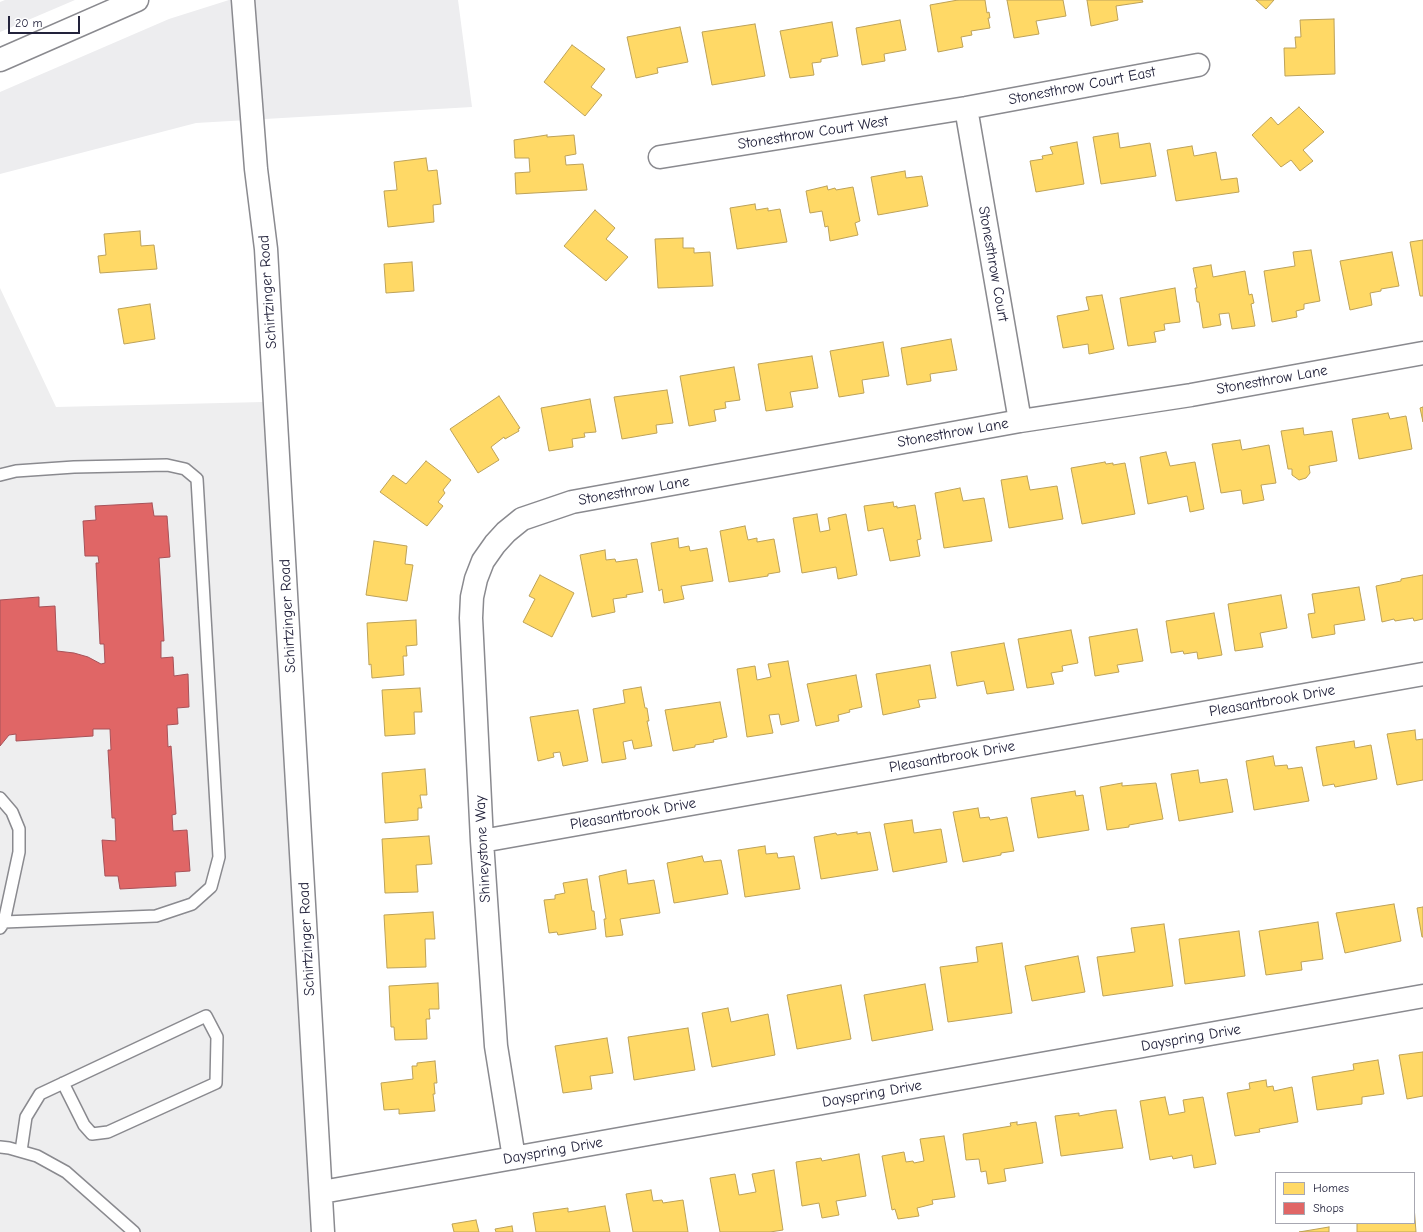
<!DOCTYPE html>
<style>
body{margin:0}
#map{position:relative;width:1423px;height:1232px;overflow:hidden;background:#fff;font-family:"Comic Neue",sans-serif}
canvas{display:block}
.legend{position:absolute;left:1275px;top:1172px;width:140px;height:52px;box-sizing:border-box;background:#fff;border:1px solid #a7a7b1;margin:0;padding:5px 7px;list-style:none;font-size:12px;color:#22223b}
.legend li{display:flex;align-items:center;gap:8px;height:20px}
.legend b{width:20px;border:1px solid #a7a7b1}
.scale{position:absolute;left:8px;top:16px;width:72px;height:18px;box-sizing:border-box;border:2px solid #22223b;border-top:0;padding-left:5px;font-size:12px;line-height:14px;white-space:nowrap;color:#22223b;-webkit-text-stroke:3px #fff;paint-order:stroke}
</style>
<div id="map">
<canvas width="1423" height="1232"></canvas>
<ul class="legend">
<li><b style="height:11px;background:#ffd966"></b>Homes</li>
<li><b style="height:11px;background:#e06666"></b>Shops</li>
</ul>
<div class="scale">20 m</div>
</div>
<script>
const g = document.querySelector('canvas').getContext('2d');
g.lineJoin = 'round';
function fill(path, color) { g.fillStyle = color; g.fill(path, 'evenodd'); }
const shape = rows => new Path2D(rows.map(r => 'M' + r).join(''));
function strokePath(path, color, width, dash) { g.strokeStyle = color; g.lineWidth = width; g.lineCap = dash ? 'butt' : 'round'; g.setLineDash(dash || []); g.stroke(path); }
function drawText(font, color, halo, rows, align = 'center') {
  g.font = font + ' "Comic Neue",sans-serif'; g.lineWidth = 4; g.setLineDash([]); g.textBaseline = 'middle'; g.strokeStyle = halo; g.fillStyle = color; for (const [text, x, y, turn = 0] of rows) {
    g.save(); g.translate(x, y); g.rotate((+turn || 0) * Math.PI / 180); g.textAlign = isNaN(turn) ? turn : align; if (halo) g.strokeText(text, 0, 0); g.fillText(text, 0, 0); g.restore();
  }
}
fill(shape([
 [0,288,56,407,263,402,311,1232,0,1232]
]), '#eeeeef');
fill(shape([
 [5,0,75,0,0,32,0,2],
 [229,0,458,0,472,107,196,123,0,174,0,92,169,19]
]), '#ededef');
const homes = shape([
 [958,0,985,0,987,13,989,12,990,18,988,18,990,28,971,31,972,35,961,37,963,47,938,52,930,5,958,0],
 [1007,0,1063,0,1066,16,1036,21,1039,34,1014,38,1007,0],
 [1087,0,1142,0,1143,2,1116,6,1118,20,1091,26,1087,0],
 [1256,0,1274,0,1266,9,1256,0],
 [1334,19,1335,74,1285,76,1284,48,1296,48,1295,37,1301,37,1300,20,1334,19],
 [900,20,906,50,884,54,885,61,862,65,856,28,900,20],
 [832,22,838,56,821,59,821,62,812,63,814,75,790,78,780,31,832,22],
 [755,24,765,76,712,85,702,32,755,24],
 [680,27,688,62,657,68,658,73,636,78,627,37,680,27],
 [572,45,605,69,591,87,602,95,585,116,544,82,572,45],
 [1299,107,1324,132,1303,150,1313,161,1300,171,1291,160,1281,167,1252,135,1271,117,1278,125,1299,107],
 [1118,133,1120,148,1150,143,1156,176,1101,184,1093,137,1118,133],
 [547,135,547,137,574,135,576,154,565,156,566,165,583,164,587,190,516,194,515,173,530,172,529,158,515,158,514,140,547,135],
 [1077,142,1084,184,1036,192,1030,161,1043,159,1042,156,1053,154,1050,147,1077,142],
 [1192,146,1194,156,1216,152,1221,180,1237,178,1239,192,1176,201,1167,150,1192,146],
 [426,158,428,171,437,170,441,204,433,205,434,222,388,227,384,191,397,190,394,162,426,158],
 [905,171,906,178,922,176,928,206,878,215,871,177,905,171],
 [827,186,828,190,835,188,836,190,853,187,860,221,855,223,858,235,830,241,828,226,825,227,822,211,810,213,806,191,827,186],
 [755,204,756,210,768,208,768,211,780,209,787,242,737,249,730,208,755,204],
 [595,210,615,228,606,239,628,257,606,281,564,246,595,210],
 [140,231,141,246,154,245,157,269,100,273,98,256,106,255,104,234,140,231],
 [683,238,683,248,694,248,694,253,710,252,713,286,658,288,655,239,683,238],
 [1423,240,1423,296,1420,296,1410,242,1423,240],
 [1311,250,1320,301,1304,304,1304,309,1296,311,1297,317,1272,322,1264,271,1295,266,1293,252,1311,250],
 [1392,252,1399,286,1381,289,1381,291,1370,293,1372,305,1350,310,1340,261,1392,252],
 [412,262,414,291,386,293,384,264,412,262],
 [1211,265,1213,277,1245,271,1249,295,1252,294,1254,303,1251,304,1255,326,1232,329,1229,313,1219,314,1221,325,1203,328,1199,302,1197,302,1195,288,1197,288,1193,268,1211,265],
 [1175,288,1180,322,1164,324,1165,330,1154,332,1156,342,1128,346,1120,298,1175,288],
 [1102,295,1114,349,1089,354,1088,344,1063,348,1057,316,1089,310,1086,297,1102,295],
 [150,304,155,339,124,344,118,309,150,304],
 [951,339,957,370,930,374,931,381,907,385,901,348,951,339],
 [883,342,889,376,862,380,864,393,839,397,830,351,883,342],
 [812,356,818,388,790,392,793,407,766,411,758,364,812,356],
 [734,367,740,400,725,402,726,408,714,410,716,421,689,426,680,376,734,367],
 [667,390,673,423,656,425,657,433,622,439,614,397,667,390],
 [499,396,520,428,518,429,519,431,505,439,504,437,491,447,499,460,478,473,450,429,499,396],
 [590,399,596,432,584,433,585,437,572,439,573,447,549,451,541,408,590,399],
 [1423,407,1423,422,1420,408,1423,407],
 [1388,413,1390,419,1406,416,1412,449,1359,459,1352,419,1388,413],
 [1303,428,1304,435,1332,431,1337,461,1309,466,1310,473,1306,478,1299,480,1292,475,1292,469,1288,469,1281,431,1303,428],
 [1240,440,1242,450,1269,445,1276,483,1261,485,1264,500,1243,504,1241,490,1221,493,1212,444,1240,440],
 [1166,452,1170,466,1195,462,1204,509,1190,512,1187,496,1148,504,1140,457,1166,452],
 [426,461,451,480,443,490,445,493,438,502,443,506,427,526,380,492,393,475,406,484,426,461],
 [1105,462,1106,464,1113,463,1113,465,1125,463,1135,514,1082,524,1071,468,1105,462],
 [1027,476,1030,490,1057,486,1063,519,1009,528,1001,480,1027,476],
 [960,488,963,501,984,498,992,541,944,548,935,493,960,488],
 [893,502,894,507,897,506,897,508,915,505,921,539,917,540,920,556,890,561,883,528,868,531,864,506,893,502],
 [817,514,820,532,830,530,828,518,846,514,857,575,838,579,836,567,802,573,793,518,817,514],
 [745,526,748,540,757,538,757,542,774,539,780,572,768,574,768,576,729,582,720,531,745,526],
 [678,538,679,548,689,546,690,551,707,548,713,581,681,586,684,599,664,603,662,589,659,591,651,543,678,538],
 [374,541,407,546,405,564,413,565,407,601,366,595,374,541],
 [605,550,606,560,615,559,616,562,637,559,643,592,626,595,627,597,613,599,615,612,592,617,580,555,605,550],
 [540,575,574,593,552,637,523,622,535,599,529,596,540,575],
 [1423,575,1423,619,1414,621,1413,618,1395,621,1394,619,1382,622,1376,586,1401,581,1401,579,1423,575],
 [1359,587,1365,620,1334,625,1335,634,1312,638,1308,614,1315,613,1312,594,1359,587],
 [1281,595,1287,628,1260,633,1263,647,1235,651,1228,604,1281,595],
 [1214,613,1222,655,1198,659,1197,652,1184,654,1183,651,1171,653,1166,621,1214,613],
 [416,620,417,645,406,646,407,656,403,656,404,675,372,678,371,664,369,665,367,623,416,620],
 [1137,629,1143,661,1117,665,1119,672,1095,676,1089,637,1137,629],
 [1071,630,1078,663,1062,666,1063,671,1051,673,1054,684,1027,688,1018,639,1071,630],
 [1004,643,1014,690,987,694,984,681,957,686,951,652,1004,643],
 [788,661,799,721,781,725,779,714,769,715,773,733,747,737,737,669,755,666,757,680,771,677,768,664,788,661],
 [930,665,936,698,918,700,920,707,883,715,876,674,930,665],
 [856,675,862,707,849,710,850,712,838,715,839,721,816,726,807,684,856,675],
 [641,687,645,708,647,708,649,721,647,721,652,746,634,749,632,740,623,742,626,759,602,763,593,709,625,703,623,690,641,687],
 [420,688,422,712,414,712,415,734,385,736,382,690,420,688],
 [720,702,727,737,713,740,714,742,695,745,695,747,673,751,665,710,720,702],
 [578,710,588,761,563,766,560,752,553,753,554,757,538,761,530,717,578,710],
 [1415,730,1416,740,1423,739,1423,780,1397,785,1387,734,1415,730],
 [1354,741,1355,748,1371,745,1377,779,1335,787,1334,784,1323,786,1316,747,1354,741],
 [1273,756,1275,766,1287,765,1288,769,1302,767,1309,801,1254,810,1246,761,1273,756],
 [425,769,427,795,420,795,422,808,418,808,418,820,385,823,382,773,425,769],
 [1198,770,1200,783,1227,779,1233,812,1179,821,1171,774,1198,770],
 [1122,783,1122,786,1156,783,1163,819,1129,825,1129,827,1107,830,1100,787,1122,783],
 [1075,791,1076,796,1083,795,1089,830,1038,838,1031,798,1075,791],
 [978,808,980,818,989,817,990,820,1007,817,1014,851,1001,853,1001,855,963,862,953,812,978,808],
 [912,820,914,833,941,829,947,862,893,872,884,824,912,820],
 [857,832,857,834,870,832,878,870,821,879,814,837,836,833,837,835,857,832],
 [429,836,432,864,416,865,418,892,385,893,382,839,429,836],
 [765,846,766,854,777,853,778,858,794,856,800,889,745,897,738,850,765,846],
 [702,856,704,862,721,860,728,894,674,903,667,863,702,856],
 [626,870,628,884,654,880,660,913,620,919,623,935,606,937,604,919,606,919,599,876,626,870],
 [587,879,592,911,594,911,596,929,558,935,557,932,549,933,544,900,555,899,555,895,565,893,563,883,587,879],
 [1394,904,1401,941,1345,953,1336,913,1394,904],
 [1423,907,1423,937,1422,937,1417,908,1423,907],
 [433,912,435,939,425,939,426,967,387,968,384,915,433,912],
 [1318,922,1323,959,1301,962,1302,970,1266,975,1259,931,1318,922],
 [1164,924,1173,986,1103,996,1097,957,1135,952,1131,928,1164,924],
 [1239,931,1245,976,1185,984,1179,939,1239,931],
 [1002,943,1012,1013,948,1022,940,967,978,962,976,947,1002,943],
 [1078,956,1085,992,1032,1001,1025,966,1078,956],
 [438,983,439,1009,429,1009,430,1019,426,1019,427,1039,395,1040,394,1027,391,1027,389,986,438,983],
 [925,984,933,1030,872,1041,864,995,925,984],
 [841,985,851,1039,797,1049,787,995,841,985],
 [728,1008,731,1022,768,1014,775,1055,712,1067,702,1013,728,1008],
 [688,1028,695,1070,634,1080,628,1037,688,1028],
 [607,1038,613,1073,590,1076,592,1089,563,1093,555,1046,607,1038],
 [1423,1052,1423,1096,1407,1099,1399,1055,1423,1052],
 [1378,1060,1384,1094,1362,1097,1362,1104,1317,1110,1312,1077,1354,1070,1353,1064,1378,1060],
 [435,1061,437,1083,434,1083,435,1094,433,1094,435,1111,399,1114,399,1109,384,1110,381,1083,413,1079,412,1066,417,1066,417,1063,435,1061],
 [1266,1080,1267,1087,1273,1086,1274,1091,1292,1087,1298,1122,1259,1129,1260,1132,1235,1136,1227,1093,1250,1089,1249,1083,1266,1080],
 [1165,1097,1169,1115,1185,1112,1183,1100,1203,1097,1216,1164,1194,1168,1192,1155,1173,1159,1172,1156,1150,1160,1140,1101,1165,1097],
 [1116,1110,1123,1148,1061,1156,1055,1116,1079,1113,1079,1116,1105,1111,1116,1110],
 [1017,1122,1017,1125,1036,1122,1043,1163,1004,1169,1006,1181,988,1184,986,1171,981,1172,979,1159,966,1160,963,1134,1011,1126,1010,1123,1017,1122],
 [944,1136,955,1197,932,1200,933,1204,917,1208,919,1216,898,1219,895,1209,892,1210,882,1156,904,1152,906,1162,913,1161,914,1163,924,1161,920,1139,944,1136],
 [859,1154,866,1196,836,1201,839,1215,822,1218,819,1203,802,1206,796,1162,821,1158,822,1161,859,1154],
 [774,1170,783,1230,770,1232,720,1232,710,1178,735,1174,739,1195,756,1192,752,1174,774,1170],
 [651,1190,653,1201,662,1200,663,1203,683,1200,688,1232,633,1232,626,1194,651,1190],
 [605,1206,610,1232,536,1232,533,1213,568,1208,568,1212,605,1206],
 [1414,1206,1416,1232,1357,1232,1357,1223,1414,1223,1414,1206],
 [476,1220,479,1232,454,1232,452,1224,476,1220],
 [512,1226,513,1232,496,1232,495,1229,512,1226],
 [1329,1227,1329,1232,1299,1232,1329,1227]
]);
fill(homes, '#ffd966');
strokePath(homes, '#bda259', 1);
const shops = shape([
 [152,503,154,516,167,516,170,557,159,558,164,641,161,641,161,658,173,657,174,676,188,674,189,707,177,708,178,724,167,725,168,747,171,746,176,814,172,815,173,831,187,830,190,871,175,872,176,886,120,889,118,876,105,876,102,840,116,841,115,818,112,818,108,750,111,750,110,729,93,729,93,736,16,741,16,734,9,735,0,746,0,600,39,597,39,607,55,606,57,651,74,653,88,657,101,664,105,663,104,644,100,644,96,563,99,563,98,556,85,556,83,521,96,520,95,506,152,503]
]);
fill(shops, '#e06666');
strokePath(shops, '#a75259', 1);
const lane = shape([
 [0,475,16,471,74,467,167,465,185,469,197,479,219,857,211,887,192,904,156,916,4,922,0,928],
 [0,798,12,812,19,829,19,852,4,922],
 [0,1147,9,1148,37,1156,66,1172,134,1232],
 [21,1151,26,1117,40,1094,206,1016,217,1037,216,1083,108,1132,92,1134,84,1125,63,1083]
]);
const street = shape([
 [243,0,256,169,266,249,323,1232],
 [966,108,1020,421],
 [660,157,966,108,1198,65],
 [482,841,1423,674],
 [514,1158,496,1046,482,841,471,618,472,597,476,579,483,561,495,544,506,532,522,519,572,502,1020,421,1191,395,1423,353],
 [322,1192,1423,996]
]);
const secondary = shape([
 [0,60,137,0]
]);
strokePath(lane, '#8a8a8f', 14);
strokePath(street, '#8a8a8f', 25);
strokePath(secondary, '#8a8a8f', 25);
strokePath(lane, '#fff', 11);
strokePath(street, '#fff', 22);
strokePath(secondary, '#fff', 22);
drawText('15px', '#22223b', '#fff', [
 ["Stonesthrow Court East",1082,86,-11],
 ["Stonesthrow Court West",813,133,-9],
 ["Stonesthrow Court",993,264,80],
 ["Schirtzinger Road",268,292,-94],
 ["Stonesthrow Lane",1272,380,-10],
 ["Stonesthrow Lane",953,433,-10],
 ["Stonesthrow Lane",634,491,-10],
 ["Schirtzinger Road",288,616,-93],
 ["Pleasantbrook Drive",1272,701,-10],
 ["Pleasantbrook Drive",952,757,-10],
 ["Pleasantbrook Drive",633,814,-10],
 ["Shineystone Way",483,849,-93],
 ["Schirtzinger Road",307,939,-93],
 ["Dayspring Drive",1191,1038,-10],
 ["Dayspring Drive",872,1094,-10],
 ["Dayspring Drive",553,1151,-10]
]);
</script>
